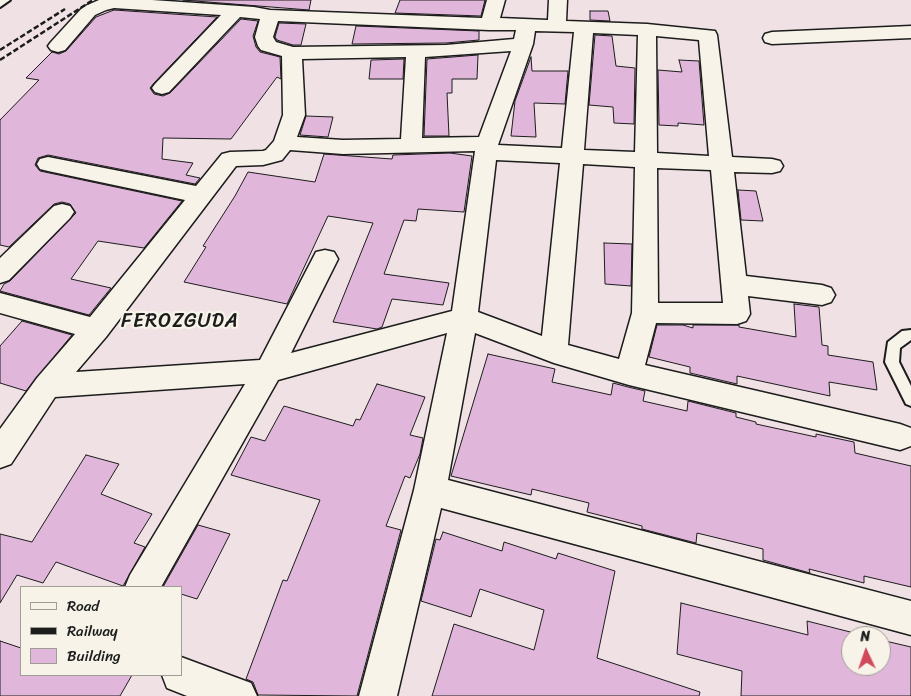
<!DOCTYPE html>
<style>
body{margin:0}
#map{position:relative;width:911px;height:696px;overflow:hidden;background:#f0e1e4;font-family:Sriracha,sans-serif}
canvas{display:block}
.legend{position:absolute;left:20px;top:586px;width:162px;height:90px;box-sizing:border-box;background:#f7f3e8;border:1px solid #9f9d96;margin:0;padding:6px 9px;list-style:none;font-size:15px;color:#1c1c1c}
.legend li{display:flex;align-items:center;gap:10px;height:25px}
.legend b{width:25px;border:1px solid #9f9d96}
.north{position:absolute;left:841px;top:626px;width:50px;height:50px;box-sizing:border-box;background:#f7f3e8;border:1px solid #9f9d96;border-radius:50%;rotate:357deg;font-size:14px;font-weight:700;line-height:20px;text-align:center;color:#1c1c1c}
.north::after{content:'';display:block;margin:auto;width:18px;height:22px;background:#d1495b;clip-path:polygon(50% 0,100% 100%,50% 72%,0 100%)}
</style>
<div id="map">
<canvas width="911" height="696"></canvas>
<ul class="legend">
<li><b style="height:6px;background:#f7f3e8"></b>Road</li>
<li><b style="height:6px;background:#1c1c1c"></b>Railway</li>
<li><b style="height:14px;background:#e1b6db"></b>Building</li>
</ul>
<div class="north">N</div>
</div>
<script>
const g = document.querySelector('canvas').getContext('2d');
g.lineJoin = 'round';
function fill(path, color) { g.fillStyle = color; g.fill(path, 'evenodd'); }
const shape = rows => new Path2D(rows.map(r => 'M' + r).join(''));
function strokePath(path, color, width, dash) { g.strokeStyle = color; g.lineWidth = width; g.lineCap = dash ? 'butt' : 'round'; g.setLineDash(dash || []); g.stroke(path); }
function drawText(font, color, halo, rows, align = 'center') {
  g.font = font + ' Sriracha,sans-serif'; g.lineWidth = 4.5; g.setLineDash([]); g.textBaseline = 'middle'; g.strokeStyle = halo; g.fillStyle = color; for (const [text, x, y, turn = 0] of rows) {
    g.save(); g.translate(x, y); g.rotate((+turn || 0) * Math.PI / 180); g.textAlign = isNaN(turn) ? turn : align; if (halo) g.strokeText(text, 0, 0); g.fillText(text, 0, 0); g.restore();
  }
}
const building = shape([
 [183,0,311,0,309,10,183,0],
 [400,0,485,0,481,16,395,13,400,0],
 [114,10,217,17,154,83,150,88,154,94,163,96,170,93,241,19,258,21,253,36,256,47,260,52,280,57,281,79,277,77,231,139,163,138,162,159,193,163,186,175,200,178,195,184,48,155,38,158,35,165,40,171,182,201,144,248,98,241,71,279,111,288,89,315,0,291,4,284,10,281,76,213,70,204,62,202,54,204,9,247,0,245,0,120,39,80,26,78,52,52,59,54,66,51,96,17,114,10],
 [590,11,608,11,610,21,590,20,590,11],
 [279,23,306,24,301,45,293,45,277,40,275,37,279,23],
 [356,26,479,31,479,40,446,43,352,44,356,26],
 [595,35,612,36,616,66,635,68,634,124,614,123,613,107,589,105,595,35],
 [478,55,477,79,452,79,452,93,447,93,449,136,424,136,427,59,478,55],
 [531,57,532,71,568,71,565,104,534,103,536,137,511,136,515,101,531,57],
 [404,59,403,79,369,79,371,60,404,59],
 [679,60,699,61,704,125,678,123,678,126,659,125,658,70,682,72,679,60],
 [306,116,333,117,328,137,300,135,306,116],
 [450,153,472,156,464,212,418,209,416,221,404,220,384,274,449,283,443,305,392,299,382,327,377,329,333,322,373,223,328,216,287,304,184,282,206,247,203,246,235,196,248,172,315,182,324,154,392,159,393,155,450,153],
 [738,190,756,191,763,221,741,220,738,190],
 [604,243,632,244,631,286,605,284,604,243],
 [794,304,819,307,822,345,828,346,828,355,873,362,877,390,829,382,830,396,737,376,737,384,690,373,690,367,649,357,657,325,683,325,693,328,693,325,739,325,739,327,796,337,794,304],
 [22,321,72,335,26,391,0,383,0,346,22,321],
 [488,354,555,369,552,382,611,395,613,383,628,387,645,391,643,401,687,411,688,401,736,413,736,417,756,422,756,424,816,437,816,434,854,442,855,453,911,466,911,587,864,576,864,583,809,569,810,573,763,560,763,549,697,533,696,543,642,529,642,526,587,512,589,503,532,489,531,495,451,476,488,354],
 [377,384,425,397,410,435,423,438,420,454,410,478,405,476,386,526,401,530,357,696,258,695,253,682,246,679,283,580,287,581,320,500,231,475,251,437,265,441,284,406,353,426,356,419,360,420,377,384],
 [86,455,119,464,101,494,152,514,134,543,145,547,123,586,56,562,43,583,17,575,0,603,0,534,32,542,86,455],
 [198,525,230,534,197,599,181,594,181,587,163,587,198,525],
 [443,532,502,551,504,542,556,559,558,553,615,571,597,658,700,692,699,696,432,696,454,624,534,650,544,610,480,589,471,617,421,601,436,539,440,540,443,532],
 [681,603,808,635,807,621,866,636,851,636,851,666,881,666,881,640,911,647,911,696,741,696,742,671,677,654,681,603],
 [0,641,21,648,21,675,132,675,120,696,0,696,0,641]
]);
fill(building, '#e1b6db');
strokePath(building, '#1c1c1c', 1);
const service = shape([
 [0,0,10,0,0,7,0,0],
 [911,330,911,340,900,348,899,362,911,386,911,406,906,404,885,362,888,342,902,331,911,330]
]);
const minor = shape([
 [99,0,152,0,254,7,270,10,482,18,487,0,505,0,500,18,548,20,549,0,567,0,566,21,647,24,715,31,717,35,732,157,772,159,780,161,783,166,780,171,772,173,734,172,746,276,822,285,831,288,835,295,831,302,822,305,748,296,750,314,746,321,737,324,656,323,645,365,900,424,911,428,911,446,900,450,629,385,554,363,475,333,448,480,911,601,911,635,441,508,397,696,359,696,414,490,447,333,278,380,161,587,125,587,130,575,245,384,55,397,11,464,0,468,0,429,37,378,75,334,0,313,0,293,90,317,185,200,48,171,40,169,37,164,40,159,48,157,196,186,222,154,230,152,263,151,266,150,274,141,283,115,282,56,261,50,258,46,255,37,260,19,240,17,169,92,162,94,155,92,152,88,155,84,221,15,114,8,106,10,95,15,65,50,58,52,51,50,48,46,51,42,83,7,99,0],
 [278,21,489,30,516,30,514,39,446,45,293,47,276,42,273,37,278,21],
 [535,31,574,32,562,148,498,145,533,44,535,31],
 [593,33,638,35,635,152,584,150,593,33],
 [656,36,699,40,709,156,657,153,656,36],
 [511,51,479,137,422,138,425,57,511,51],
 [406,57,401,139,343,140,297,137,305,115,302,59,406,57],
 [290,150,343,154,475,151,452,311,291,353,338,259,334,252,325,250,316,252,260,360,76,372,106,337,236,166,263,165,282,160,290,150],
 [496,160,560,163,542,336,478,312,496,160],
 [583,164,635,167,632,313,619,359,568,345,583,164],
 [657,168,711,170,723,303,658,303,657,168],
 [911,26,911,38,772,44,765,42,763,38,765,34,772,32,911,26],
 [62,204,70,206,74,212,70,218,9,280,0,283,0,258,54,206,62,204],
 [181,657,251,683,257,696,187,696,167,688,162,675,181,675,181,657]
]);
strokePath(service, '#1c1c1c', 4);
strokePath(minor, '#1c1c1c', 3);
fill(service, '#f7f3e8');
fill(minor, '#f7f3e8');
strokePath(shape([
 [0,50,65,9],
 [0,60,93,0]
]), '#1c1c1c', 2.5, [5.5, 2.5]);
g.letterSpacing = '1px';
drawText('20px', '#1c1c1c', '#f7f3e8', [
 ["FEROZGUDA",180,322]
]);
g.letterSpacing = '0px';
</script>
